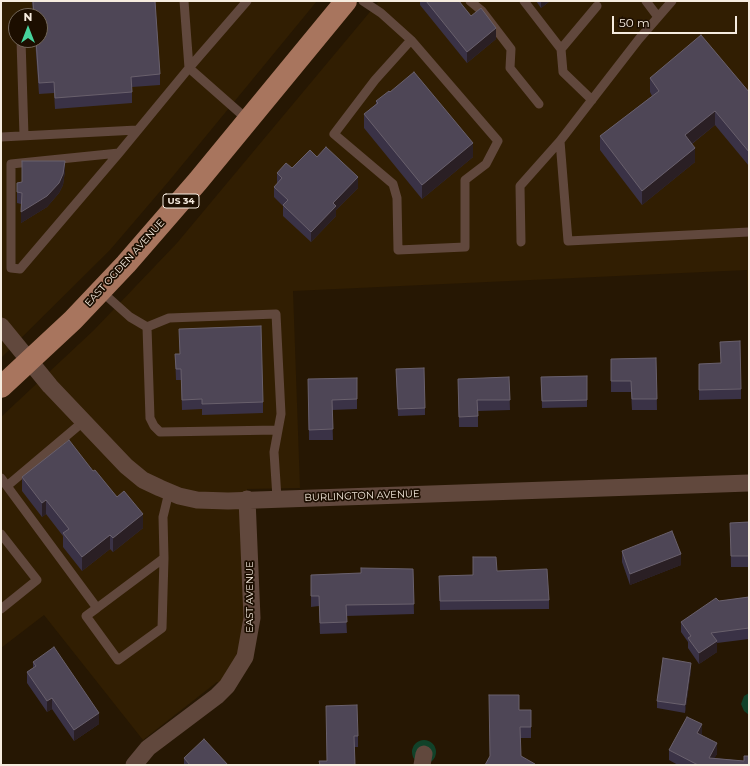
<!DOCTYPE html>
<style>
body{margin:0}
#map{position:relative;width:750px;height:766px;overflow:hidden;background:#261703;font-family:Montserrat,sans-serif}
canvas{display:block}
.frame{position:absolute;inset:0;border:2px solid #f6ecdf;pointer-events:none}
.north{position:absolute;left:8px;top:8px;width:40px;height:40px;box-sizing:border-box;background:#1c0e00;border:1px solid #736759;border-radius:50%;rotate:0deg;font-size:11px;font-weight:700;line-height:16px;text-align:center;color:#f6ecdf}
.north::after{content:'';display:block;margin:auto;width:14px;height:18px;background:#47d49d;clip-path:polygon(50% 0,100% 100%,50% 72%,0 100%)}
.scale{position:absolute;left:612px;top:16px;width:125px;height:18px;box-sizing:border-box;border:2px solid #f6ecdf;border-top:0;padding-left:5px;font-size:12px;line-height:14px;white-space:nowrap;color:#f6ecdf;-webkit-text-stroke:3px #1c0e00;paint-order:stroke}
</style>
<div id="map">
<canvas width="750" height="766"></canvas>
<div class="frame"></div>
<div class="north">N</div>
<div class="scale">50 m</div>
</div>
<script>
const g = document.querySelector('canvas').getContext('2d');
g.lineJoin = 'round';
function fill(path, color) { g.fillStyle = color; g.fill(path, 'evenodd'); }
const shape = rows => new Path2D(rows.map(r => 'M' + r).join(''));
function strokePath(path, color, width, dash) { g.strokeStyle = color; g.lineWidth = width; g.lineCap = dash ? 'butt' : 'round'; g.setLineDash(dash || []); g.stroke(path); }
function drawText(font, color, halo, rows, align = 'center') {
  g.font = font + ' Montserrat,sans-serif'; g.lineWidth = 3.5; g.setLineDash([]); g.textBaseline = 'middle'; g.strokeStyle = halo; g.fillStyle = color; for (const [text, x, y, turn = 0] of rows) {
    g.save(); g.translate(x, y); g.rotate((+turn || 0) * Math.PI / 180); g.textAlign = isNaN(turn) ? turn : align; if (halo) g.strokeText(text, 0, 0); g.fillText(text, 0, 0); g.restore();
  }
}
fill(shape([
 [1,1,317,1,169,181,110,250,1,358],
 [16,16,40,16,40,40,16,40],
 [379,1,749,1,749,338,747,270,293,291,300,488,247,489,251,603,230,682,217,682,143,740,44,615,1,648,1,417,94,330,177,243]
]), '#311e02');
fill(shape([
 [749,693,749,715,744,711,741,704,744,696],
 '412 752a12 12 0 1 1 24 0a12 12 0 1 1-24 0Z'
]), '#114229');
strokePath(shape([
 [184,1,189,68,248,120],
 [363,1,381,13,411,40,498,141,486,164,465,180,465,247,398,250,397,198,393,184,334,134,375,80,411,40],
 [470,1,482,11,511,49,510,68,539,104],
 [524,1,561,49,563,72,592,100],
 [646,1,658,17],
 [21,40,24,136],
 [561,49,597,6],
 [1,137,137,130],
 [560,141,568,241,749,232],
 [119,153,11,164,11,268,20,269,119,153,189,68,247,1],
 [521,242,520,186,560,141,639,39,672,1],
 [101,291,130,317,147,327,169,318,276,314,281,414,274,452,277,498],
 [147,327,150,418,154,426,160,432,278,430],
 [1,478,97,608,164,558,163,517,169,492],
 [7,486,84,421],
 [1,534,37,580,1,609],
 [97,608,86,616,118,660,162,628,164,558]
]), '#61483d', 9);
strokePath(shape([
 [1,326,50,386,126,466,143,480,160,488,179,496,197,500,228,501,749,483],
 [134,765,148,748,217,696,227,686,245,657,252,618,247,499],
 [422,765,424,754]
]), '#61483d', 17);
strokePath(shape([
 [1,387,73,320,126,264,198,181,346,1]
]), '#a8755e', 22);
fill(shape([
 [32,1,155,1,160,74,160,85,132,87,132,103,55,109,54,93,39,94,35,40,40,40,40,16,33,16],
 [420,1,459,1,471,16,496,39,467,63,420,5],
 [536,1,550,1,541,8],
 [650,78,749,92,749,166,715,125,692,144,695,162,642,205,600,150,600,136,652,96,650,92],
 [376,101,473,157,422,199,364,128,364,114,376,104],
 [317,157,358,188,336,210,336,216,311,242,283,216,283,206,274,197,274,187,277,184,277,173,292,168],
 [65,171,63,185,59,193,47,207,21,223,21,204,17,203,17,183],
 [179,329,263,402,263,413,202,415,202,409,182,410,181,380,176,380,175,354,180,354],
 [720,342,741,389,741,399,699,400,699,364,721,363],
 [656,358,657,410,632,410,631,392,611,392,611,359],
 [396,376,425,408,425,415,398,416],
 [587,376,587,407,542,408,541,377],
 [509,377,510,410,478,411,478,427,459,427,458,379],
 [308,379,357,399,357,409,332,410,333,440,309,440],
 [93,471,117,497,143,528,113,552,110,549,82,571,63,547,63,536,46,514,42,517,22,491,22,477],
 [749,522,749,567,731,567,730,523],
 [622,551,681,565,630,585,622,562],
 [413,569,414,614,346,616,347,633,320,634,319,606,311,607,311,575,361,573],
 [497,571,549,600,549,609,440,610,439,576,473,575],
 [749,597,749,639,717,643,717,652,699,664,688,648,688,642,681,632,681,622,719,601],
 [33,662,99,724,74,741,52,709,47,712,27,683,27,672,33,668],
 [691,670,685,713,657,708,657,701],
 [519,710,531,710,531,738,520,738,521,756,485,765],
 [326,716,358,736,358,747,354,747],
 [702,735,717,754,714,758,744,761,749,765,678,765,669,760,669,750],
 [184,758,228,765,184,765]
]), '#3a3246');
fill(shape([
 [541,1,550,1,541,8],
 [496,28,496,39,467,63,467,52],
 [715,111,715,125,685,149,685,135],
 [473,143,473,157,422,199,422,185],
 [695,148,695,162,642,205,642,191],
 [65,161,65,171,63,185,59,193,47,207,21,223,21,212],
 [358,177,358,188,336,210,336,216,311,242,311,232,333,203],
 [46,500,46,514,42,517,42,503],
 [143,514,143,528,113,552,113,538],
 [110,535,110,549,82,571,82,557],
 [681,554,681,565,630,585,630,574],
 [717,641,717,652,699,664,699,653],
 [691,663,691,670,685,713,685,705],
 [52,698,52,709,47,712,47,701],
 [99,713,99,724,74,741,74,730],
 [702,724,702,735,697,733],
 [717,743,717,754,711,765,709,758]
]), '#2a1f24');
const building = shape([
 [33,1,155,1,160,74,131,77,132,92,55,98,54,82,39,83,36,40,40,40,40,16,34,16,33,1],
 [426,1,459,1,471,16,481,8,496,28,467,52,426,1],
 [701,35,749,92,749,152,715,111,685,135,695,148,642,191,600,136,659,91,650,78,701,35],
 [414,72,473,143,422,185,364,114,378,103,376,101,389,91,390,92,414,72],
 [326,147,358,177,333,203,336,206,311,232,283,205,288,200,274,187,282,178,277,173,286,163,292,168,310,150,317,157,326,147],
 [22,161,65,161,63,174,59,183,47,196,21,212,22,193,17,192,17,183,22,182,22,161],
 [261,326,263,402,202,404,202,399,182,400,181,369,176,369,175,354,180,354,179,329,261,326],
 [740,341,741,389,699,390,699,364,721,363,720,342,740,341],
 [656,358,657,399,632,399,631,381,611,381,611,359,656,358],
 [424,368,425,408,398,409,396,369,424,368],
 [587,376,587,400,542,401,541,377,587,376],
 [509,377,510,400,477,400,478,416,459,417,458,379,509,377],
 [357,378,357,399,332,400,333,429,309,430,308,379,357,378],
 [69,440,93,471,95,470,117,497,124,491,143,514,113,538,110,535,82,557,63,533,69,529,46,500,42,503,22,477,69,440],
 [749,522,749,556,731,556,730,523,749,522],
 [672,531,681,554,630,574,622,551,672,531],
 [473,557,496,557,497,571,547,569,549,600,440,601,439,576,473,575,473,557],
 [361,568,413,569,414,604,346,605,347,622,320,623,319,596,311,596,311,575,361,573,361,568],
 [749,597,749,628,711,633,717,641,699,653,688,638,691,636,681,622,716,598,719,601,749,597],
 [54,647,99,713,74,730,52,698,47,701,27,672,36,666,33,662,54,647],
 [663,658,691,663,685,705,657,701,663,658],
 [489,695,519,695,519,710,531,710,531,727,520,727,521,756,535,764,535,765,485,765,490,756,489,695],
 [357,705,358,736,354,736,355,765,320,765,319,761,327,761,326,706,357,705],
 [687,717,702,724,697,733,717,743,709,758,744,761,744,756,749,756,749,765,698,765,669,750,687,717],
 [204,739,228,765,190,765,184,758,204,739]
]);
fill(building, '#4e4656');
strokePath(building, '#69606c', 1);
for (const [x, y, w] of [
 [181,201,36]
]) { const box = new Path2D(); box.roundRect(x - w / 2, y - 7, w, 14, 3); g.fillStyle = '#1c0e00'; g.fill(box); strokePath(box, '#f6ecdf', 1); }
drawText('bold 9px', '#f6ecdf', null, [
 ["US 34",181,201]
]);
drawText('10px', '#f6ecdf', '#1c0e00', [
 ["EAST OGDEN AVENUE",125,263,-48],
 ["BURLINGTON AVENUE",362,496,-2],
 ["EAST AVENUE",250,597,-90]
]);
</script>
